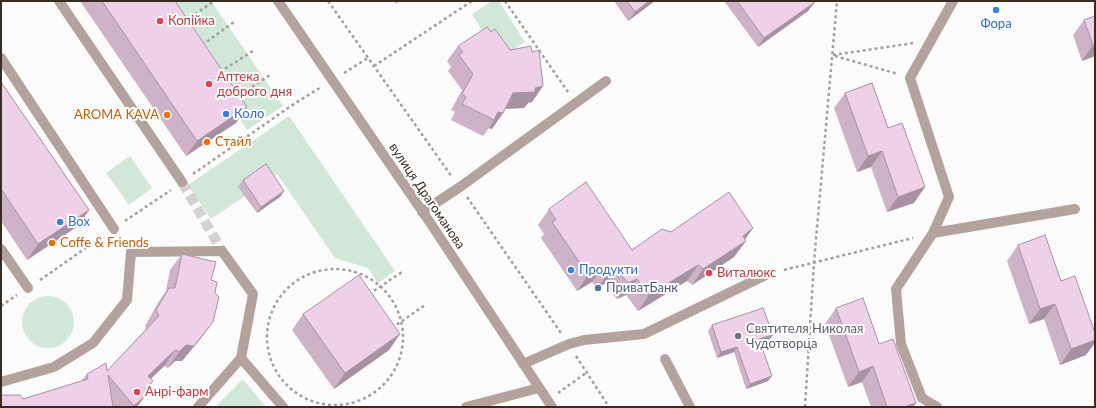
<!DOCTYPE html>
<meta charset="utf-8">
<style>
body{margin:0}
#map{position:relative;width:1096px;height:408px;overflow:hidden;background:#fbfbfb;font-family:Lato,sans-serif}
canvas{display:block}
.frame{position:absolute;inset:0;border:2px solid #372c22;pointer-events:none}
</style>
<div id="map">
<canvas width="1096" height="408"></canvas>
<div class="frame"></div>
</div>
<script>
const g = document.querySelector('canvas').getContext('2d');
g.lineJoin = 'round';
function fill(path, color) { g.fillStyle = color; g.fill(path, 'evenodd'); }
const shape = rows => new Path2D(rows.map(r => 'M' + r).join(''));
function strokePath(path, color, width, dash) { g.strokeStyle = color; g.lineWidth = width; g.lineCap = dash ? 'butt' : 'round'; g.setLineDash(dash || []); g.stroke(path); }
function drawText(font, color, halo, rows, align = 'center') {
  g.font = font + ' Lato,sans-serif'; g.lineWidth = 4; g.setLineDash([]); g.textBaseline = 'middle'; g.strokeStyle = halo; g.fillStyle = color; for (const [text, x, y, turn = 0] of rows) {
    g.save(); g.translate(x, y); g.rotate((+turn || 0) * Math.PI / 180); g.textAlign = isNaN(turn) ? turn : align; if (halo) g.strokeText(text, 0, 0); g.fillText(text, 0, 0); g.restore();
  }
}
fill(shape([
 [160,1,211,1,283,106,247,130],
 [492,1,499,1,525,42,499,58,472,14],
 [289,116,395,271,378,283,368,268,335,258,277,174,211,219,188,185],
 [130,156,152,188,129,205,106,173],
 '22 322a26 26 0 1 1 52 0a26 26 0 1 1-52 0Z',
 [243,379,266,407,215,407]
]), '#d1e7d8');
strokePath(shape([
 [182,182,222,251]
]), '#d4d2d0', 10, [10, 5]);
strokePath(shape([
 [328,1,452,177],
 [505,1,568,92],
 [185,21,214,1],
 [202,45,234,22],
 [833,55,914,43],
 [835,56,898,74],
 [374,66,472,1],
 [220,72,253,51],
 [344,73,368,58],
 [237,97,270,75],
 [193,174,291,106,321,87],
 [467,197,561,333],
 [125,221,171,190],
 '267 337a68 68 0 1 1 136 0a68 68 0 1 1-136 0Z',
 [784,270,913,238],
 [40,280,103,236],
 [369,294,402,272],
 [1,306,17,295],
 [392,328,425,305],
 [576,356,609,407],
 [558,393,586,373],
 [805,407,814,262,837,1]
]), '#a49f9a', 2.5, [3, 3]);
strokePath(shape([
 [59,1,182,182],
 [278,1,431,224,552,407],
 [1,58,114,229],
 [422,212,460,187,606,81],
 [933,233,1075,209],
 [1,249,28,288],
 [665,359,690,407],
 [523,364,569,344,584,340,644,334,770,273],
 [1,382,54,367,93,343,127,300,131,252,222,251,253,294,241,358,283,407],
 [198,407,241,358],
 [466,407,539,388],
 [937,407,922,398,901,344,896,289,933,233,949,197,910,78,953,1]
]), '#b4a39d', 10);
fill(shape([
 [80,1,175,1,236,123,186,156],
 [394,1,400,1,396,4],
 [614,1,655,1,628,21],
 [724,1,814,1,815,2,808,11,758,47],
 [1095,16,1095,56,1082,61,1073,35,1084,20],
 [491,32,510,50,543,86,532,102,528,103,524,108,505,109,503,113,492,129,489,128,483,136,451,120,455,112,451,110,462,90,448,71,451,67,447,61,458,46],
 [1,82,89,210,78,226,27,260,1,221],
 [872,83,914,203,887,212,871,167,857,172,834,108,845,93],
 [243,180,284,191,280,197,257,213,238,187],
 [549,209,632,250,671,232,753,228,745,240,746,241,734,257,692,285,687,281,638,311,626,295,617,299,604,284,597,289,592,282,577,291,541,238,544,234,538,225],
 [1018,245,1061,281,1086,355,1060,365,1044,319,1029,324,1007,261],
 [182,254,211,280,215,293,213,322,201,338,182,361,175,361,168,368,164,366,151,379,145,392,137,407,1,407,23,399,81,381,87,374,107,371,146,329,145,326,158,303,166,291,170,270],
 [836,308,879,344,916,403,913,407,871,407,862,382,848,387,825,324],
 [303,314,400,334,389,350,334,389,292,330],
 [712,325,773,335,769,340,761,343,768,381,746,389,734,352,717,358,708,331]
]), '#ceb3c8');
fill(shape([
 [649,1,655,1,628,21,635,12],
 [815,2,808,11,758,47,764,38],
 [1093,45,1095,45,1095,56,1082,61],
 [543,86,532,102,528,103,524,108,502,109,513,93,535,88],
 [247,107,236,123,186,156,197,141],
 [498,112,503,113,492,129,489,128,494,120],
 [882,151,871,167,857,172,868,156],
 [925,187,914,203,887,212,898,197],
 [284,191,280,197,257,213,261,207],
 [89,210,78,226,27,260,38,244],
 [753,228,743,242,746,241,734,257,692,285,703,269,743,236],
 [698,265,687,281,638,311,649,295],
 [603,267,592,282,577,291,588,275],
 [615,268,604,284,597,289,608,273],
 [637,279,626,295,617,299,628,283],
 [1055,304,1044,319,1029,324,1040,309],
 [213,322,201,338,182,361,175,361,168,368,179,352],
 [400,334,389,350,334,389,345,373],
 [773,335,769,340,756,345,759,339],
 [1095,340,1095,343,1086,355,1060,365,1071,349],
 [737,347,734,352,717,358,721,352],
 [175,350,164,366,137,392,148,376],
 [873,366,862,382,848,387,859,372],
 [772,376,768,381,746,389,750,384],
 [153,381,142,397,145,389],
 [146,395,137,407,134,407,134,406],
 [916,403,913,407,904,407]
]), '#a792a3');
const building = shape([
 [102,1,175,1,247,107,197,141,102,1],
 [627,1,649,1,635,12,627,1],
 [737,1,814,1,815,2,764,38,737,1],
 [1095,16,1095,45,1093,45,1084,20,1095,16],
 [487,27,491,32,495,29,510,50,531,46,532,52,539,50,543,86,535,88,535,92,513,93,503,113,498,112,494,120,462,104,466,97,462,94,473,74,459,55,463,52,458,46,487,27],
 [1,82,89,210,38,244,1,189,1,82],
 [872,83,888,128,902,123,925,187,898,197,882,151,868,156,845,93,872,83],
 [266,164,284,191,261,207,243,180,266,164],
 [586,182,632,250,662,229,671,232,729,192,753,228,743,236,746,241,703,269,698,265,649,295,637,279,628,283,615,268,608,273,603,267,588,275,552,222,556,220,549,209,586,182],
 [1045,235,1061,281,1075,276,1095,333,1095,340,1071,349,1055,304,1040,309,1018,245,1045,235],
 [182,254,216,262,211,280,217,282,215,293,219,297,213,322,194,346,186,345,179,352,175,350,148,376,153,381,145,389,146,395,134,406,108,375,113,407,1,407,1,395,20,395,23,399,88,379,87,374,106,363,107,371,159,316,156,310,169,288,175,288,182,254],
 [359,275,400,334,345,373,303,314,359,275],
 [863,298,879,344,893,339,916,403,904,407,887,407,873,366,859,372,836,308,863,298],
 [763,308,773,335,759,339,772,376,750,384,737,347,721,352,712,325,763,308]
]);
fill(building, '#efd0e9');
strokePath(building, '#a792a3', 1);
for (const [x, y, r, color] of [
 [996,10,4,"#3f7fe0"],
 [160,21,4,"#e0444e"],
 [209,84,4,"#e0444e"],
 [226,114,4,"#3f7fe0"],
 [167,115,4,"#e8710a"],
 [207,142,4,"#e8710a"],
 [60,222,4,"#3f7fe0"],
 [52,243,4,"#e8710a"],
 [571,270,4,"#3f7fe0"],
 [709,273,4,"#e0444e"],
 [598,288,4,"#5c6f8a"],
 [738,336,4,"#6b7280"],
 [137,392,4,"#e0444e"]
]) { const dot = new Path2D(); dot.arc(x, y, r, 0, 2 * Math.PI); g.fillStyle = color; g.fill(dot); strokePath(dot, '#fff', 1.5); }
drawText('13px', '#be3a42', '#fff', [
 ["Копійка",168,21],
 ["Аптека",217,77],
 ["доброго дня",217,92],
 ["Виталюкс",717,273],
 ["Анрі-фарм",145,392]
], 'left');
drawText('13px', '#366cbe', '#fff', [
 ["Фора",996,24,"center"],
 ["Коло",234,114],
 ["Box",68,222],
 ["Продукти",579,270]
], 'left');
drawText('13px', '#c56008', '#fff', [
 ["AROMA KAVA",159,115,"right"],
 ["Стайл",215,142],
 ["Coffe & Friends",60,243]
], 'left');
drawText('13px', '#372c22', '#fff', [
 ["вулиця Драгоманова",427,196,56]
]);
drawText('13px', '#4e5e75', '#fff', [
 ["ПриватБанк",606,288]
], 'left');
drawText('13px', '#5b616d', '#fff', [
 ["Святителя Николая",746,329],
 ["Чудотворца",746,344]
], 'left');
</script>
